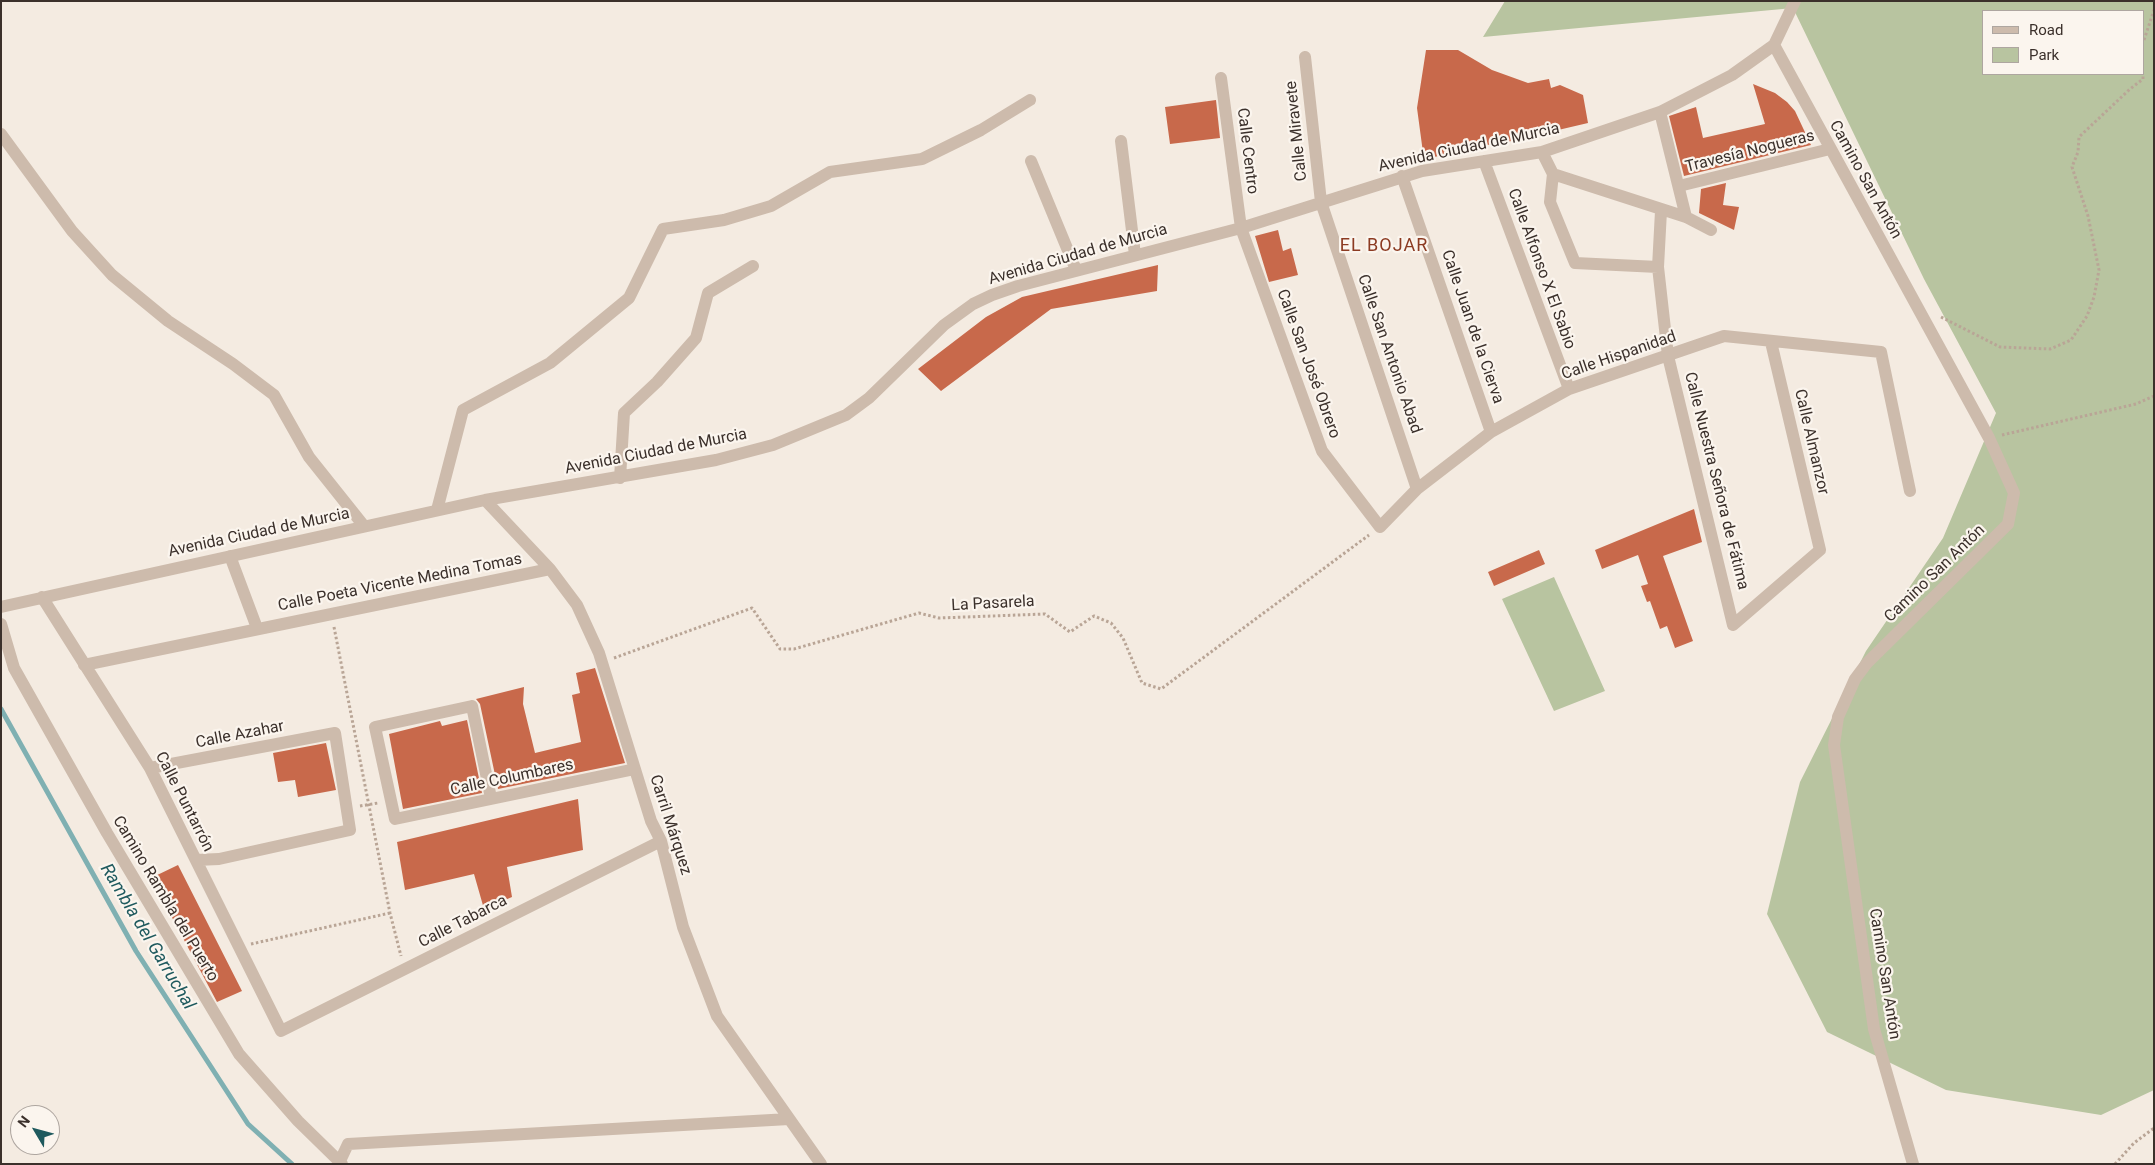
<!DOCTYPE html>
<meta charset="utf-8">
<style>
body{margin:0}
#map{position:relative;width:2155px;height:1165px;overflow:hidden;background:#f4ebe1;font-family:Roboto,sans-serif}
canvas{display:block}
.frame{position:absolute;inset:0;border:2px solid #3b302b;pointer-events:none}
.legend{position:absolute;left:1982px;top:10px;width:162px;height:65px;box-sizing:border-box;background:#fbf5ee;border:1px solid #aea6a0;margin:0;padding:6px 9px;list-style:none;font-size:15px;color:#3b302b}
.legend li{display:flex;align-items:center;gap:10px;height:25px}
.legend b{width:25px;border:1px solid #aea6a0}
.north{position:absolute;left:10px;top:1105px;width:50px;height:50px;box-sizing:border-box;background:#fbf5ee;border:1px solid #aea6a0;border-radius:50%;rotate:307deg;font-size:14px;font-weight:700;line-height:20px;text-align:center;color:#3b302b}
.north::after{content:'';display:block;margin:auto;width:18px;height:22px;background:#1f5a5e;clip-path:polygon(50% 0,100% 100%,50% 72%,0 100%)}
</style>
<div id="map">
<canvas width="2155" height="1165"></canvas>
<div class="frame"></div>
<ul class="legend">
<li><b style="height:6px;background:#cdbbac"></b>Road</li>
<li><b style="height:14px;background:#b8c4a0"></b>Park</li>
</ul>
<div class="north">N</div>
</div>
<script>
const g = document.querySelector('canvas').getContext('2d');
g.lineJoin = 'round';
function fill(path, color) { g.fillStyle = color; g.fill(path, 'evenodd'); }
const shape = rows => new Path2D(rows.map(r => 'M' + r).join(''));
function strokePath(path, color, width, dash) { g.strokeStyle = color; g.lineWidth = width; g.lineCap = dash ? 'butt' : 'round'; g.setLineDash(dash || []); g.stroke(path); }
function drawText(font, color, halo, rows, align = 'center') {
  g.font = font + ' Roboto,sans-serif'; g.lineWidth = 4.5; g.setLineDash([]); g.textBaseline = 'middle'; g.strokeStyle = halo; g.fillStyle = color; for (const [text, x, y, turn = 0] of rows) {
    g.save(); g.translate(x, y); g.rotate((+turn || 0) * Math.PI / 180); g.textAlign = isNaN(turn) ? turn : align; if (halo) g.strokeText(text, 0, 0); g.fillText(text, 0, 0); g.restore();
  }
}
fill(shape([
 [1505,1,2154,1,2154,1090,2101,1115,1946,1090,1827,1032,1767,914,1800,782,1866,651,1943,538,1996,413,1924,279,1793,8,1483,37],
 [1984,11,2144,11,2144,74,1984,74],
 [1554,577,1605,691,1554,711,1502,599]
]), '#b8c4a0');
strokePath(shape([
 [1,709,136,951,248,1124,292,1164]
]), '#7fb0b2', 5);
fill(shape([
 [1426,50,1458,50,1492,70,1528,83,1549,79,1551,88,1560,85,1583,95,1588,123,1507,142,1467,148,1424,160,1417,108],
 [1753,84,1775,93,1787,102,1795,111,1811,145,1684,176,1669,116,1696,107,1703,138,1765,124],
 [1216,100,1220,138,1170,144,1165,107],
 [1726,183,1723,205,1739,207,1734,230,1699,213,1701,189],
 [1278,230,1283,251,1291,248,1298,275,1269,282,1255,236],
 [1158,265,1157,291,1051,309,941,391,918,369,986,317,1022,297],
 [1694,509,1702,542,1663,556,1693,641,1675,648,1667,626,1660,629,1650,601,1647,602,1641,586,1648,584,1638,555,1602,569,1595,550],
 [1539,550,1545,564,1494,586,1488,572],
 [595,668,625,763,498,789,480,704,476,699,524,687,523,704,535,753,581,742,572,695,580,693,576,673],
 [467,720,482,793,403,809,389,734,440,721,442,726],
 [326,743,336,790,298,797,295,780,278,782,273,753],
 [578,799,583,850,507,867,512,897,484,909,474,874,405,890,397,842],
 [178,865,242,991,217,1002,151,878]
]), '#c8694b');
strokePath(shape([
 [2144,40,2154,10],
 [1941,317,2000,347,2050,349,2071,340,2087,316,2094,297,2099,270,2088,216,2072,167,2078,152,2079,137,2130,89,2143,79,2143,74],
 [2002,435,2136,404,2154,396],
 [334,627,390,913,401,956],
 [614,658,752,608,780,649,794,649,919,613,939,618,1045,614,1070,632,1094,616,1111,623,1123,638,1142,683,1161,689,1369,535],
 [360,806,378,803],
 [251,944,390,913],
 [2115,1164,2134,1143,2154,1128]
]), '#b9a596', 3, [2.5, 2.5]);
strokePath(shape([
 [1774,45,1989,438,2014,493,2008,524,1867,663,1855,679,1838,717,1834,745,1874,1029,1913,1164],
 [1305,57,1321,202,1417,489],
 [1221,78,1241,228,1322,451,1380,527,1417,489,1491,432,1569,389,1724,336,1881,352,1910,491],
 [1660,112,1686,217],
 [1,134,72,231,112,275,168,321,233,364,274,395,309,457,364,526],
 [1121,141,1135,255],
 [1542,152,1553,174,1550,202,1575,263,1658,267],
 [1031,161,1076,270],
 [1484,161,1569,389],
 [1553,174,1686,217,1711,230],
 [1402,176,1491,432],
 [1679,186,1830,149],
 [1661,211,1658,267,1668,356,1733,625,1820,550,1771,342],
 [620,478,624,413,657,382,696,338,708,293,753,266],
 [485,500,550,569,577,605,599,653,651,821,661,841,683,927,717,1016,821,1164],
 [437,510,463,410,550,363,629,298,663,229,724,220,771,206,830,172,922,159,981,130,1030,100],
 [230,556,257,628],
 [42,597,150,768,281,1031,661,841],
 [1,607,485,500,716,460,773,445,846,415,869,398,944,325,973,304,992,295,1018,286,1241,228,1422,171,1542,152,1660,112,1732,75,1774,45,1795,1],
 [1,624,14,668,107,833,239,1054,298,1121,342,1164],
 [84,665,550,569],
 [150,768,335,733,350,830,219,859,196,860],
 [491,798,472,706,375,727,395,819,635,769],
 [340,1161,348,1144,789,1119]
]), '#cdbbac', 12);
drawText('16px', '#3b302b', '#fbf5ee', [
 ["Calle Miravete",1297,131,-96],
 ["Avenida Ciudad de Murcia",1469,148,-12],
 ["Calle Centro",1247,151,83],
 ["Travesía Nogueras",1750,152,-14],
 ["Camino San Antón",1865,180,61],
 ["Avenida Ciudad de Murcia",1078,255,-16],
 ["Calle Alfonso X El Sabio",1541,269,70],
 ["Calle Juan de la Cierva",1472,327,71],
 ["Calle San Antonio Abad",1389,354,71],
 ["Calle Hispanidad",1619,356,-19],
 ["Calle San José Obrero",1308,364,70],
 ["Calle Almanzor",1811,442,77],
 ["Avenida Ciudad de Murcia",656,452,-11],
 ["Calle Nuestra Señora de Fátima",1716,481,76],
 ["Avenida Ciudad de Murcia",259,533,-12],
 ["Camino San Antón",1935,574,-44],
 ["Calle Poeta Vicente Medina Tomas",400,583,-11],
 ["La Pasarela",993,604,-3],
 ["Calle Azahar",240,735,-11],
 ["Calle Columbares",512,778,-12],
 ["Calle Puntarrón",184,802,63],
 ["Carril Márquez",670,825,72],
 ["Camino Rambla del Puerto",165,899,59],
 ["Calle Tabarca",463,922,-27],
 ["Camino San Antón",1884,974,81]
]);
g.letterSpacing = '1px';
drawText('18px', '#8c3b22', '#fbf5ee', [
 ["EL BOJAR",1384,246]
]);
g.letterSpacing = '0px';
drawText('italic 18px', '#1f5a5e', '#fbf5ee', [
 ["Rambla del Garruchal",147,937,59]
]);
</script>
